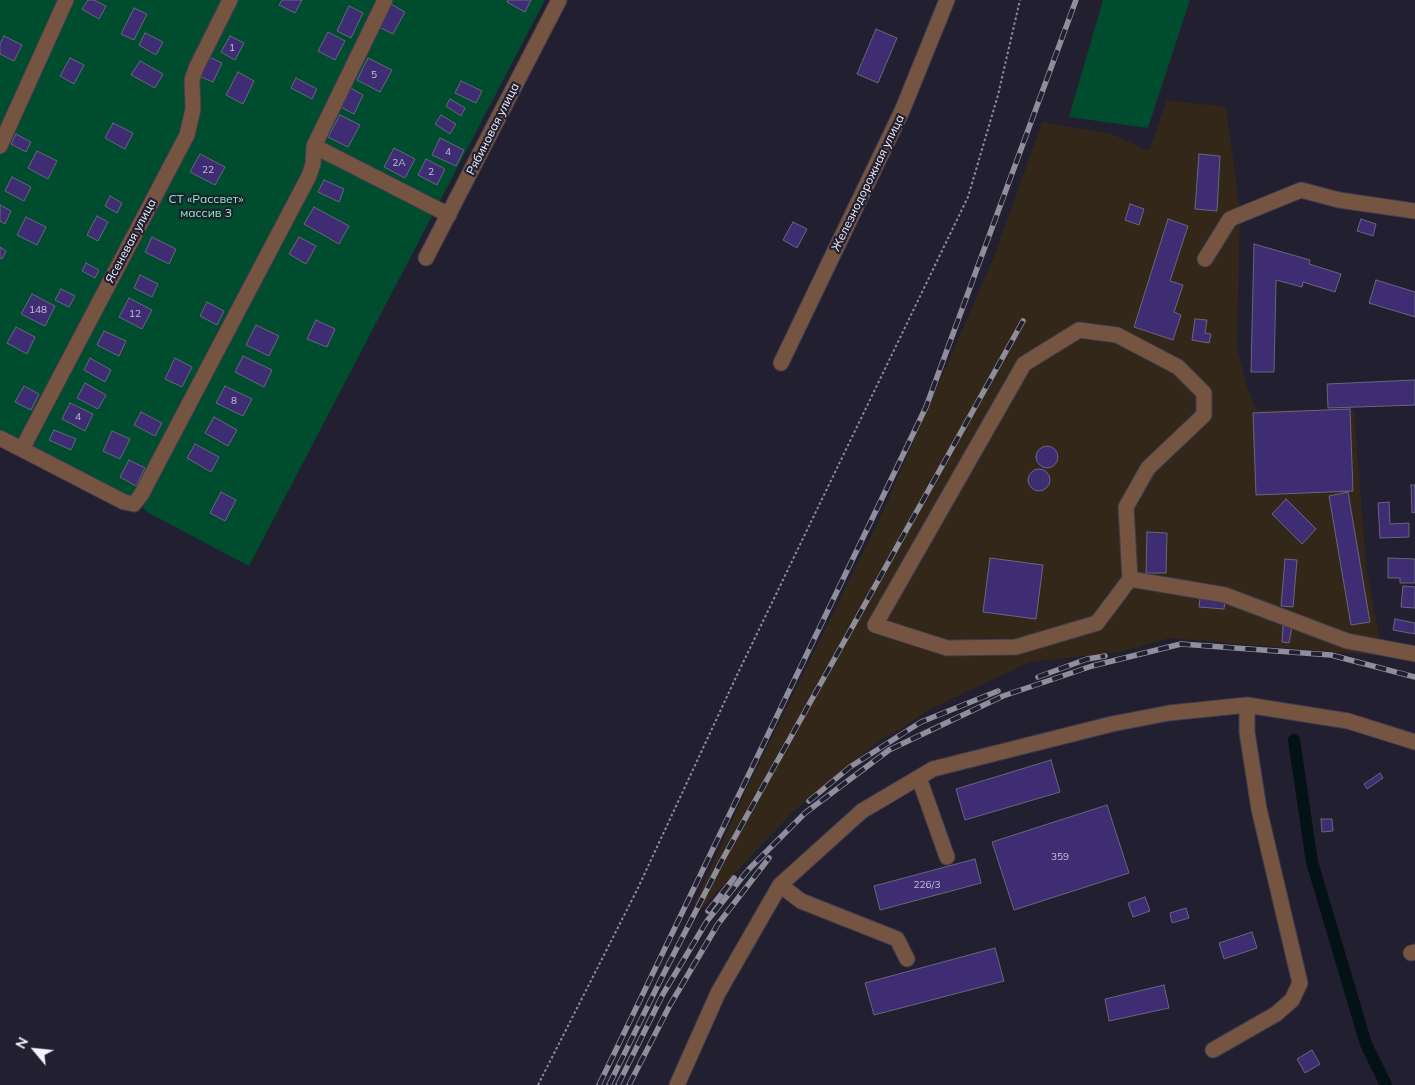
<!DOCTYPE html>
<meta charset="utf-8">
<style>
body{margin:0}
#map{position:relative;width:1415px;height:1085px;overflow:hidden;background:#221f31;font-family:Mulish,sans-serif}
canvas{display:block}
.north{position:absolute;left:10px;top:1025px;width:50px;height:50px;-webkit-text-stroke:4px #221f31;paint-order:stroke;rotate:298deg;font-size:14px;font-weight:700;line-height:20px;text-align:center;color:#f2f1fd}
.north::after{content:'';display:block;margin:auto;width:18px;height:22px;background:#f2f1fd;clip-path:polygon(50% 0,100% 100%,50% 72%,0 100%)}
</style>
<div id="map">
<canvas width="1415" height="1085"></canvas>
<div class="north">N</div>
</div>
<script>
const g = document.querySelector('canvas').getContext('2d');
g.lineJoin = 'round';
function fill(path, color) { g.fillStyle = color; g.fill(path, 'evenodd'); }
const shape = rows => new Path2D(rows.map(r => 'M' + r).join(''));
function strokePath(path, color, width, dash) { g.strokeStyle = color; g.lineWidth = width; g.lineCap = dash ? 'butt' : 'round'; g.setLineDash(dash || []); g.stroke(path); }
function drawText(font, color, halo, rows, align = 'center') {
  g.font = font + ' Mulish,sans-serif'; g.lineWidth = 4.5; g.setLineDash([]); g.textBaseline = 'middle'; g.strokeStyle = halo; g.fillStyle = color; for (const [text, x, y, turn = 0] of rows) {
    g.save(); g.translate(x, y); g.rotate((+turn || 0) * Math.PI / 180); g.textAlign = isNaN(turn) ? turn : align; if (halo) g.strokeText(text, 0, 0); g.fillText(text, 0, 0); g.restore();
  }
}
fill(shape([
 [1167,100,1226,107,1240,211,1237,347,1247,387,1257,410,1354,410,1366,566,1383,656,1170,638,1121,652,1030,662,928,710,907,725,879,741,792,813,697,913,694,904,746,790,880,518,993,259,1042,122,1112,134,1149,151]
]), '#322718');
fill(shape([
 [0,0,545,0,249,566,147,512,139,503,0,429],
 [1103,0,1190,0,1148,128,1069,117]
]), '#004c2f');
strokePath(shape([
 [1294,740,1312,862,1366,1044,1386,1085]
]), '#041217', 12);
const building = shape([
 [88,0,94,0,106,6,99,19,82,9,88,0],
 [282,0,302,0,295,13,279,5,282,0],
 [508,0,531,0,525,12,507,2,508,0],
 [391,4,405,12,393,34,379,27,391,4],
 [349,6,363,13,351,38,337,31,349,6],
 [134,8,147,14,134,40,121,34,134,8],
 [876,29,897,38,878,83,857,74,876,29],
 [328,32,345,41,335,60,318,51,328,32],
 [145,33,163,42,156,55,139,45,145,33],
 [4,36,22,45,14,61,0,54,0,44,4,36],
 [230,36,244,43,235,60,221,52,230,36],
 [207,56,222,63,213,82,199,76,207,56],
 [70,58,84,65,74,84,60,76,70,58],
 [368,58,392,70,380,92,357,80,368,58],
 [140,61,163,74,155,88,131,75,140,61],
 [238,72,254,81,243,104,226,95,238,72],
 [296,78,317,89,312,99,291,88,296,78],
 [461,81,482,91,476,103,455,93,461,81],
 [349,87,363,95,354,114,339,106,349,87],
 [450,99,465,108,461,116,446,106,450,99],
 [340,115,360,125,348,147,328,137,340,115],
 [441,115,456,124,450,134,435,124,441,115],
 [113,123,133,133,125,149,105,138,113,123],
 [16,134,31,142,26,152,11,144,16,134],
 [440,138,464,150,456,166,432,155,440,138],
 [394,148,415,159,405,178,384,167,394,148],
 [37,151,57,161,48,179,28,168,37,151],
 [200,154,225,167,215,185,190,172,200,154],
 [1199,154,1220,156,1217,211,1195,209,1199,154],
 [426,159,445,169,437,185,418,175,426,159],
 [12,177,31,187,24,201,5,191,12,177],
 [324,180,344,189,339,202,318,192,324,180],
 [110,196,122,203,117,213,105,206,110,196],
 [1130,204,1144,209,1139,225,1125,220,1130,204],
 [0,205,11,211,5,224,0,221,0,205],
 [314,207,349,226,339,244,304,224,314,207],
 [97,216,108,222,98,241,87,235,97,216],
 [26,217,46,227,37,245,17,235,26,217],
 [1168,219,1188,226,1170,281,1183,285,1174,312,1181,315,1173,340,1134,327,1168,219],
 [1361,219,1376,224,1373,236,1357,231,1361,219],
 [793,222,807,229,797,248,783,240,793,222],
 [152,237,176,249,169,264,145,252,152,237],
 [299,237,316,246,306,264,289,254,299,237],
 [1254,244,1310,260,1309,264,1341,274,1335,292,1303,282,1302,287,1276,280,1274,372,1251,372,1254,244],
 [0,247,6,251,2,259,0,258,0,247],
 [86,263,99,270,95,278,82,271,86,263],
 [140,275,158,284,152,297,134,288,140,275],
 [1376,280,1415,292,1415,317,1369,303,1376,280],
 [61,289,75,296,69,307,55,300,61,289],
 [32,294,55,306,45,326,21,314,32,294],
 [129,298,152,310,142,329,119,317,129,298],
 [207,302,224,311,217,325,200,316,207,302],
 [1195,319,1207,320,1205,333,1211,334,1209,343,1192,340,1195,319],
 [316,320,335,329,327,347,307,339,316,320],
 [256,325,279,336,269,356,246,345,256,325],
 [16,327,35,337,27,354,7,343,16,327],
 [104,331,126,341,119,356,97,345,104,331],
 [243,356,272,370,264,387,235,372,243,356],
 [90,358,111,370,105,382,84,370,90,358],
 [175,358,192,367,182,387,165,379,175,358],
 [1415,380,1415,405,1328,408,1327,384,1415,380],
 [85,383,106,395,98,409,77,398,85,383],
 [24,386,39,394,31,410,15,402,24,386],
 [225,386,252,399,243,416,216,403,225,386],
 [70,403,93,414,85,431,62,419,70,403],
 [1350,409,1353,491,1256,495,1253,413,1350,409],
 [141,412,162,423,155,436,134,425,141,412],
 [214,417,237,430,228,446,205,433,214,417],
 [54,430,76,439,71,450,49,440,54,430],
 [112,431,130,439,120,459,103,451,112,431],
 [195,444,219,457,211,472,187,458,195,444],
 '1036 457a11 11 0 1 1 22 0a11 11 0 1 1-22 0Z',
 [129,460,145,468,136,486,120,477,129,460],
 '1028 480a11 11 0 1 1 22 0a11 11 0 1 1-22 0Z',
 [1411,485,1415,485,1415,512,1412,513,1411,485],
 [221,492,236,500,225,521,210,513,221,492],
 [1348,492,1370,622,1351,625,1329,496,1348,492],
 [1286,499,1316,529,1302,544,1272,514,1286,499],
 [1389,502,1390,524,1409,523,1409,537,1380,538,1378,503,1389,502],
 [1147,532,1167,533,1166,573,1146,573,1147,532],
 [990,558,1043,565,1036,619,983,612,990,558],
 [1388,558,1415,559,1415,583,1400,583,1400,578,1388,578,1388,558],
 [1285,559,1297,560,1293,607,1281,606,1285,559],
 [1403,586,1415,587,1415,608,1401,607,1403,586],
 [1200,598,1225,601,1224,609,1199,607,1200,598],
 [1395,619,1415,623,1415,634,1393,630,1395,619],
 [1283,626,1292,627,1289,643,1282,642,1283,626],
 [1051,760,1060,792,965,820,956,789,1051,760],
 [1380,773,1383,778,1367,789,1364,784,1380,773],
 [1107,805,1129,873,1014,910,992,842,1107,805],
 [1321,819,1332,819,1333,831,1322,832,1321,819],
 [975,859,981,883,880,910,874,886,975,859],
 [1145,897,1150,911,1133,917,1128,903,1145,897],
 [1186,908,1189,918,1172,923,1170,913,1186,908],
 [1252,932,1257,948,1224,959,1219,943,1252,932],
 [995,948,1004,981,874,1015,865,983,995,948],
 [1164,985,1169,1008,1109,1021,1105,999,1164,985],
 [1312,1050,1320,1064,1305,1073,1297,1059,1312,1050]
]);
fill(building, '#3f2d74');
strokePath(building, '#69667b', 1);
const minor = shape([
 [385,0,314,146,449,215],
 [0,146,66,0],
 [426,258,559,0],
 [1205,259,1230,219,1301,190,1339,200,1415,211],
 [781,363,902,111,947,0],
 [0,438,124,502,134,504,141,495,309,176,313,164,314,146],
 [22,449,187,135,193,109,192,80,196,68,230,0],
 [1130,579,1097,623,1016,647,947,648,875,625,1024,364,1079,330,1117,335,1178,367,1204,393,1204,415,1148,468,1126,507,1130,579,1225,595,1347,641,1415,654],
 [919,778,947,857],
 [780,885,801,901,897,939,907,959],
 [1411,953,1415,952],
 [1213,1050,1276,1014,1292,1000,1300,983,1259,809,1247,732,1247,705],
 [677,1085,718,993,780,885,862,811,933,769,1112,724,1169,713,1247,705,1348,721,1415,742]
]);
strokePath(minor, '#3f3c4e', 17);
strokePath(shape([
 [538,1085,637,890,737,675,968,197,998,95,1020,0]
]), '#8f8d9c', 2, [2.5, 2.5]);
strokePath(minor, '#755442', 15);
const rail = shape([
 [1038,677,1087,659,1105,656],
 [809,801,850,767,921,722,998,691],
 [708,911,734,878],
 [599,1085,926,407,1076,0],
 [609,1085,661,979,721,862,1023,321],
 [618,1085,663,994,707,921,749,869,805,813,889,750,1003,696,1092,666,1181,644,1331,655,1415,677],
 [629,1085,670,1005,718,924,769,858]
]);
strokePath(rail, '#908e9d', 5.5);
strokePath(rail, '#221f31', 4, [11]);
drawText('10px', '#c5c0db', null, [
 ["1",232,48],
 ["5",374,75],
 ["4",448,152],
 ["2А",399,163],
 ["22",208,170],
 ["2",431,172],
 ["148",38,310],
 ["12",135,314],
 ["8",234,401],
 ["4",78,417],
 ["359",1060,857],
 ["226/3",927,885]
]);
drawText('12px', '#f2f1fd', '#221f31', [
 ["Рябиновая улица",493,129,-63],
 ["Железнодорожная улица",868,183,-64],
 ["Ясеневая улица",131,241,-62]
]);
drawText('12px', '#7cfdbd', '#221f31', [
 ["СТ «Рассвет»",206,199],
 ["массив 3",206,213]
]);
</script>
